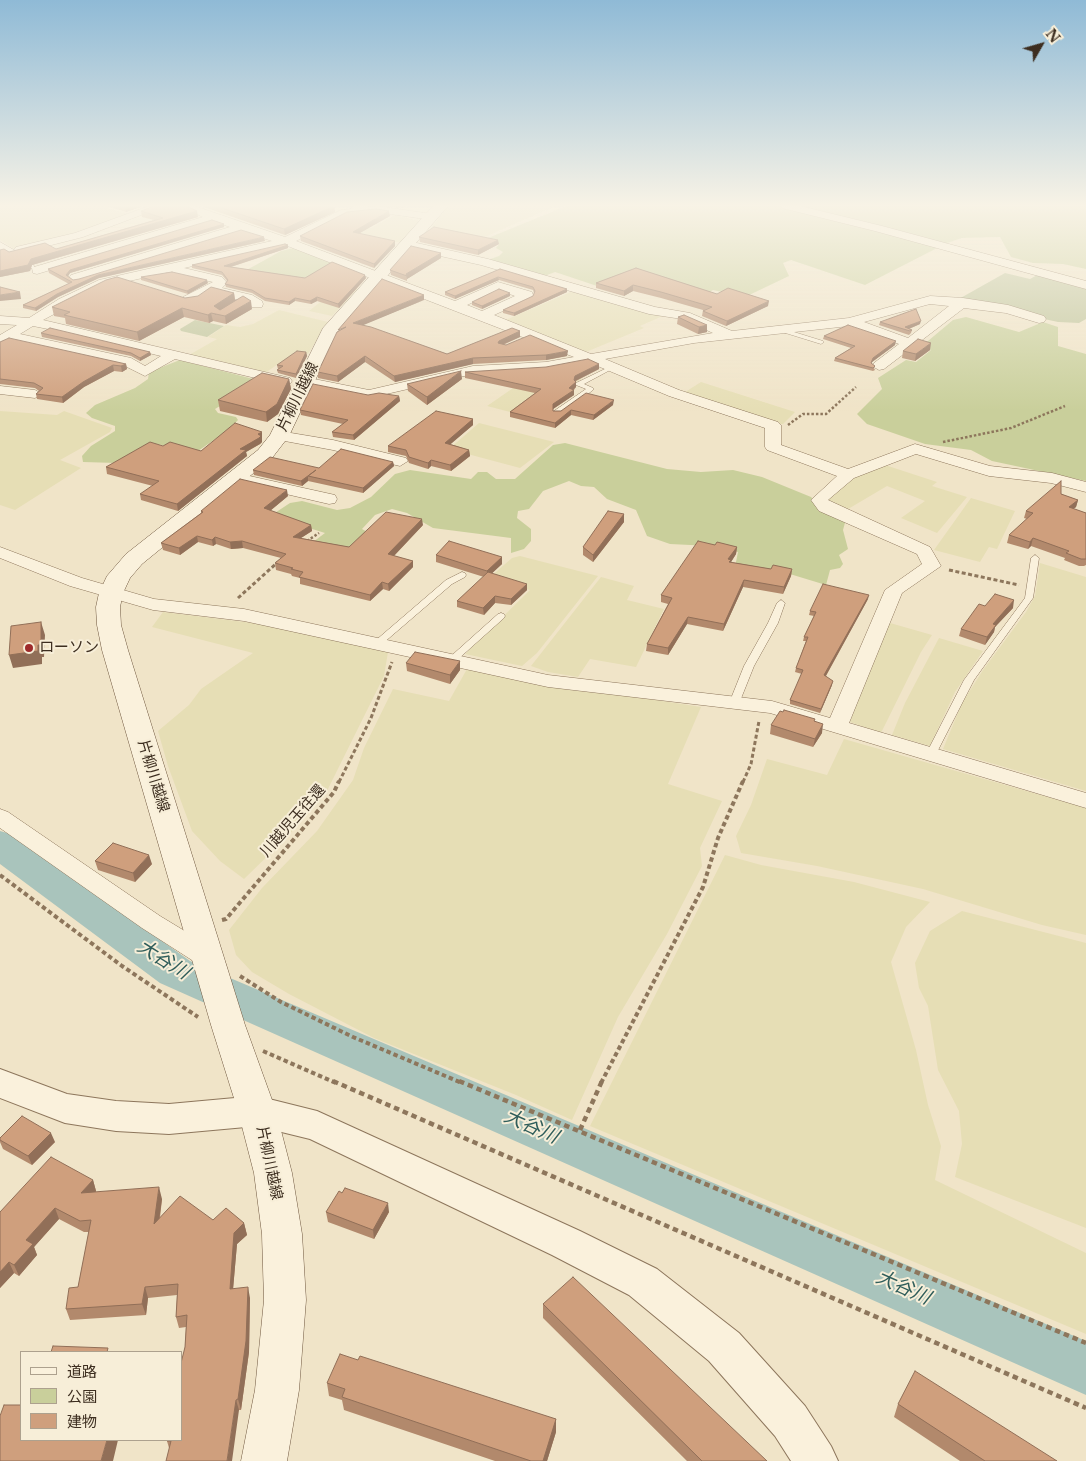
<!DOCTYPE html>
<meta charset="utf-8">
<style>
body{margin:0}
#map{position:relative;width:1086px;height:1461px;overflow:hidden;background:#f0e4c8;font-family:"Libre Baskerville","Noto Sans JP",serif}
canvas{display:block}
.legend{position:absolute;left:20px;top:1351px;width:162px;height:90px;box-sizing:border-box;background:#f7eed8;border:1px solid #ada18e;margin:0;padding:6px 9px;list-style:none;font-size:15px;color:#3d2e20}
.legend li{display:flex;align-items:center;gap:10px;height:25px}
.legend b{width:25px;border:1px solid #ada18e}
.north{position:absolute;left:1016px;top:20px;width:50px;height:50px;-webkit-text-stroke:4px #f7eed8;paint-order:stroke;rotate:52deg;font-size:14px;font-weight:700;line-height:20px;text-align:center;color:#3d2e20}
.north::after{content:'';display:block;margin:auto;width:18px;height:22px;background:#3d2e20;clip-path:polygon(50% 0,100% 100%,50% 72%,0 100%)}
</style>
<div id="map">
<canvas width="1086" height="1461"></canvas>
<ul class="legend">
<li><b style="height:6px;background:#faf1dc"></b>道路</li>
<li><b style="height:14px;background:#c9cf9b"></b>公園</li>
<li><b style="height:14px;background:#cf9f7d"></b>建物</li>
</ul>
<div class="north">N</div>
</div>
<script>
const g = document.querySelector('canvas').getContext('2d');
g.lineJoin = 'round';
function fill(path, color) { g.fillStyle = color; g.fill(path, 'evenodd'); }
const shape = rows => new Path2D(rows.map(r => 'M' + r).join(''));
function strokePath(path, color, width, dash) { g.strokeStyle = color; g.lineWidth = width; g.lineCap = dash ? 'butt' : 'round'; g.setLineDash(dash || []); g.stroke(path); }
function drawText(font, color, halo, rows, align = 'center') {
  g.font = font + ' "Libre Baskerville","Noto Sans JP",serif'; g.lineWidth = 4; g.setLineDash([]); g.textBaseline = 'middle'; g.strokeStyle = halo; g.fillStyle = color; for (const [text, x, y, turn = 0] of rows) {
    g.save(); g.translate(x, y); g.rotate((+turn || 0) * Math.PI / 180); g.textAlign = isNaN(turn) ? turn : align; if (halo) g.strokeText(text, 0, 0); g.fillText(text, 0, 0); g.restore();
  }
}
fill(shape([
 [0,206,112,206,108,208,131,215,81,233,14,249,0,240],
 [448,206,556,206,478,240,430,229],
 [395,215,420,221,420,224,402,243,337,232,349,224,371,228],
 [324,283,358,289,332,316,309,311,324,299],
 [573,291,665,315,640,326,644,328,586,352,503,321],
 [279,310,328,322,308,354,296,352,265,373,189,355,217,339,208,337,226,325,240,327,253,324],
 [552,367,582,379,514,413,487,406,532,375],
 [701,382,795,412,783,424,777,424,682,394],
 [0,411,57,415,64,411,112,428,110,432,60,460,81,468,15,510,0,505],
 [479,423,554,442,520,468,449,449],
 [882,464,937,482,932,486,967,497,937,533,901,518,925,501,887,486,843,512,823,501,854,475],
 [971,498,1015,511,997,549,989,547,980,562,934,550],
 [520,556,598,576,537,653,522,666,465,654,530,590,489,578,512,558],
 [1040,563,1086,577,1086,791,943,749,962,703,983,670,1026,612,1035,596],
 [601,577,634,586,627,600,664,609,636,667,590,659,578,677,548,672,531,666],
 [163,612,261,624,388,652,384,676,325,795,285,839,244,879,220,861,192,831,168,766,158,731,189,705,201,689,253,653,152,627],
 [890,623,932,635,921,652,881,733,850,722,885,624],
 [939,638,983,651,955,692,930,746,892,735,905,703],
 [467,669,569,690,637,697,701,707,668,784,722,801,700,848,702,866,667,934,618,1017,572,1120,516,1095,374,1038,289,994,252,972,236,955,229,930,262,888,317,831,353,780,364,748,393,689,449,701],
 [844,739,1086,808,1086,935,1042,925,923,889,817,866,741,853,736,836,751,805,767,759,827,775],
 [725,855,761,865,854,882,930,902,906,927,891,962,916,1050,928,1105,941,1146,935,1180,1086,1253,1086,1334,590,1126],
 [962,911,1086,943,1086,1228,955,1177,962,1144,959,1111,938,1070,928,1006,919,988,915,963,930,931]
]), '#e6deb5');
fill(shape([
 [566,206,1086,206,1086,269,1063,264,1033,263,1011,257,1000,237,962,238,947,243,865,285,791,260,783,263,789,276,745,297,713,290,697,300,652,276,630,270,597,286,555,272,542,277,485,261,499,256,503,252,496,248,499,244,487,241,488,238],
 [293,248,335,263,313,279,243,272,281,251],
 [966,317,1019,332,1043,322,1058,327,1058,346,1086,354,1086,481,992,461,971,450,925,444,867,424,857,414,882,389,878,378,906,360,916,362,931,350,922,346,953,320],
 [180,360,261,381,215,409,218,413,236,417,238,420,227,431,198,451,156,444,117,463,83,462,82,456,91,446,115,431,115,426,92,418,86,413,95,405,135,388,148,379,149,372],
 [565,443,667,469,701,472,733,470,762,477,811,497,824,510,846,519,843,530,848,549,839,555,843,564,840,568,830,570,826,585,780,571,735,567,738,552,711,546,670,544,647,536,636,510,607,499,594,487,581,486,569,481,543,491,529,509,518,511,517,518,531,529,531,541,524,549,511,553,511,538,433,528,407,513,392,509,375,515,362,529,369,533,355,546,334,550,313,542,325,533,287,521,246,532,290,503,302,501,337,510,350,508,371,497,395,474,410,470,471,479,478,472,487,472,496,479,515,479,553,445]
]), '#c9cf9b');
fill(shape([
 [1005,273,1030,279,1039,274,1086,286,1086,319,1079,323,1058,322,957,300],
 [195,320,224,326,207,337,181,331,180,329]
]), '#bfc49a');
fill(shape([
 [0,831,14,835,190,961,1086,1341,1086,1395,160,983,0,864,0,831]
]), '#a9c4bc');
const service = shape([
 [781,328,823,341,824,342,821,344,779,331,778,330,781,328],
 [609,367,614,368,584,384,593,388,593,390,560,415,554,415,554,411,586,389,576,385,576,383,609,367],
 [1035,555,1039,558,1033,598,974,680,934,758,926,758,925,756,964,680,1025,598,1031,558,1035,555],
 [462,572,465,573,466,575,465,577,452,584,381,645,375,645,373,643,375,641,446,580,462,572],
 [781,600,785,603,778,623,754,666,740,701,735,704,732,703,730,701,744,666,768,623,777,603,781,600],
 [501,613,504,614,505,616,504,618,456,661,450,661,448,659,450,657,498,614,501,613]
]);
const minor = shape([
 [149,206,165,206,83,237,20,253,33,262,34,267,203,217,179,206,195,206,285,237,341,210,378,206,432,214,438,217,432,220,376,212,347,215,296,241,455,301,498,282,532,292,533,295,532,298,494,315,591,354,713,333,682,319,649,314,481,265,404,248,402,245,408,241,488,259,655,307,690,313,732,331,849,318,930,296,963,298,1008,305,1044,316,1046,319,1044,322,1039,323,1006,313,964,308,884,369,879,370,872,366,874,363,899,344,849,326,694,343,605,359,679,390,778,422,781,425,781,445,848,469,915,444,990,466,1052,473,1086,482,1086,492,1051,483,989,476,916,454,854,478,828,500,930,547,941,566,902,593,849,723,1086,793,1086,808,770,713,548,687,244,621,153,610,70,586,0,558,0,547,82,578,154,599,244,609,548,675,772,701,830,718,885,590,922,564,917,554,819,511,811,500,837,476,767,450,765,447,765,428,669,396,588,362,546,370,473,374,369,398,299,384,297,381,299,378,304,377,369,390,473,366,546,362,574,357,285,245,184,268,222,277,227,283,222,288,252,295,262,301,263,304,262,307,252,307,243,301,212,293,199,302,183,303,182,300,183,297,213,282,169,272,107,286,43,320,290,378,292,381,290,384,285,385,175,359,145,376,121,364,10,341,0,345,0,335,17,325,0,324,0,316,29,318,59,299,99,280,272,241,241,231,75,282,71,281,69,278,71,275,230,227,213,221,37,274,33,273,32,268,25,268,0,251,0,242,14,250,16,247,75,233,149,206],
 [499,290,515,296,482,311,467,305,499,290],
 [930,304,949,306,908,338,864,322,930,304],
 [33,326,48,329,161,356,145,366,131,358,20,334,33,326],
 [780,206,800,206,882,226,1086,281,1086,289,875,231,782,208,780,206],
 [0,386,35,390,42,394,35,398,0,394,0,386],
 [279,431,333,440,406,458,408,461,400,466,333,450,274,439,271,436,274,433,279,431],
 [236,473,335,495,337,499,335,503,329,504,230,481,228,478,236,473],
 [0,809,8,812,160,916,216,950,220,957,216,964,207,967,198,964,142,928,0,828,0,809]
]);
const tertiary = shape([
 [353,206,368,206,363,212,358,213,353,212,351,209,353,206],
 [0,1069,67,1094,116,1101,169,1104,257,1096,317,1111,580,1231,657,1269,739,1333,805,1406,831,1446,838,1461,791,1461,775,1436,709,1361,629,1295,552,1255,310,1139,257,1126,169,1134,116,1131,65,1123,0,1098,0,1069]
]);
const secondary = shape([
 [433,206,448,206,337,334,289,436,272,458,142,564,130,578,123,593,120,607,121,625,128,650,245,1025,276,1111,292,1173,302,1234,306,1300,299,1390,287,1461,241,1461,255,1390,264,1300,262,1234,254,1173,238,1111,211,1025,102,650,97,625,96,607,99,593,107,576,126,554,258,450,270,435,323,328,433,206]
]);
strokePath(service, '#8d765c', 1);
strokePath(minor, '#8d765c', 1);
strokePath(tertiary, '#8d765c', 2);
strokePath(secondary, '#6f573f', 1);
strokePath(shape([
 [788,425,803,414,826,414,856,387],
 [943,442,1011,428,1065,406],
 [307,541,319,533]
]), '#8d765c', 2.5, [2.5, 2]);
strokePath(shape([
 [949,570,1019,585],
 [238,598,278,562],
 [339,782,371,718,392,662],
 [743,782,751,764,759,721]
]), '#8d765c', 3, [4, 2.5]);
strokePath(shape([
 [0,875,122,966,198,1017],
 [222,920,226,919,334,792,339,781],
 [240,976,281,1002,353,1037,462,1083],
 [263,1051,336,1083],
 [601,1083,703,887,718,838,743,781]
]), '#8d765c', 4, [4.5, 3]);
strokePath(shape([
 [333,1081,1086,1408],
 [459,1081,1086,1343],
 [580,1130,602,1081]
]), '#8d765c', 4.5, [5.5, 4]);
fill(service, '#faf1dc');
fill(minor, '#faf1dc');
fill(tertiary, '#faf1dc');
fill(secondary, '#faf1dc');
fill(shape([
 [107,206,143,206,126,212],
 [201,206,334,206,335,212,285,235],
 [381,206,407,206,403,208],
 [141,211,198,217,32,265,30,271,0,277,0,250,9,252,56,249,154,220,142,217],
 [390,216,359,233,395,246,374,268,301,241,300,236],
 [224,224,224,227,70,273,68,276,73,280,79,279,265,241,99,278,58,297,36,311,23,308,23,305,69,284,49,273,48,269],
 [419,237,499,244,478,255,420,242],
 [288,245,288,248,231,267,305,278,366,278,339,308,317,301,311,304,295,301,289,305,265,301,252,293,226,287,225,284,227,281,222,275,192,268,192,265],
 [441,253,441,258,407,279,407,281,391,275,390,270],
 [636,268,717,294,768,306,726,326,702,316,703,310,661,298,633,291,624,296,596,288,596,283],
 [500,269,567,292,514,316,503,313,503,310,533,296,534,293,533,290,499,280,455,299,445,295,445,292],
 [141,277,208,283,188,294,141,280],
 [234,293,235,300,252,309,226,324,213,321,209,323,184,317,139,341,66,324,65,318,54,316,52,307,185,298],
 [510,296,482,309,472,305,472,302],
 [424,300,362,325,447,354,520,331,520,337,503,345,567,356,546,360,473,364,395,382,365,362,338,382,318,378,318,372,338,331],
 [684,315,707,332,698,334,677,324,678,317],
 [880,322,920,324,909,329,912,330,911,333,909,335,879,325],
 [41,333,150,352,151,355,140,361,131,356,42,337],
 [824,336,895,345,872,362,872,364,875,370,873,371,834,361,835,358,851,348,823,339],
 [0,342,126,364,127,369,122,372,114,371,84,387,63,403,37,399,36,394,39,391,35,388,0,384],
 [930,350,915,361,902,358,903,351],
 [306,352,307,356,296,378,278,373,277,370,279,369,278,369,277,365],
 [599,369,576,381,576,387,574,390,574,395,553,409,553,411,561,411,613,405,593,420,571,415,555,428,510,417,510,412,535,393,465,378,465,372],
 [289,379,291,389,278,414,267,422,220,411,218,400],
 [462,379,427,405,408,391,407,384],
 [368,395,399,396,400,401,354,440,333,437,332,432,343,424,301,415,300,410],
 [473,419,473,425,450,444,469,450,470,456,451,471,431,466,428,469,409,463,406,456,388,452,388,446],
 [262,432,262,442,260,444,246,452,247,456,178,511,141,500,140,494,153,486,107,474,106,467,163,446,201,451],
 [393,462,394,466,363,493,308,481,302,486,254,475,253,470,319,468],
 [1061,494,1078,500,1076,507,1073,509,1086,513,1086,565,1084,566,1079,566,1064,560,1065,558,1031,546,1028,549,1007,543,1009,535,1027,519,1024,518,1026,511],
 [288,496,270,511,311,525,312,531,301,538,349,547,423,525,394,556,413,561,413,567,389,591,383,589,370,601,300,584,300,578,292,576,291,574,276,570,275,563,281,558,243,548,231,549,216,544,213,546,198,542,180,555,163,550,161,543,201,513,201,511],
 [624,514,624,522,593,562,583,555,583,547],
 [715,545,737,547,736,554,731,562,771,569,792,569,791,576,783,594,743,587,723,631,687,624,668,655,646,651,647,644,668,604,661,602,661,595],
 [436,555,502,557,502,564,492,573,527,590,511,605,495,603,484,615,457,607,457,601,484,577,436,562],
 [868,599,826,676,832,685,820,713,790,704,790,700,802,674,795,672,796,668,806,641,803,641,804,637,814,616,809,615,810,611],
 [985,606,1013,608,995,627,994,632,985,645,959,636,961,629],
 [406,663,460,670,450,684,407,671],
 [815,721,822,733,813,747,770,734,771,725],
 [95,861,152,864,135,882,98,870],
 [0,1138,55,1142,32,1165,3,1149,0,1142],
 [93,1180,96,1191,96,1192,162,1199,160,1218,213,1220,244,1223,247,1235,237,1244,233,1289,250,1298,249,1352,241,1410,239,1410,169,1448,167,1441,185,1347,186,1327,179,1328,176,1317,177,1295,148,1298,146,1315,70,1320,66,1309,78,1287,89,1232,84,1232,59,1219,34,1247,37,1255,19,1276,14,1273,0,1288,0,1212],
 [326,1212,389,1212,374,1239,328,1222],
 [543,1304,767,1461,687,1461,543,1318],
 [358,1360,556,1419,556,1432,547,1461,495,1461,344,1410,342,1400,329,1396,327,1383],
 [898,1404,1057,1461,960,1461,894,1417]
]), '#b2896c');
fill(shape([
 [125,206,143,206,126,212],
 [334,206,335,212,285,235,284,229],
 [197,211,198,217,32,265,30,271,0,277,0,271,31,259],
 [389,211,390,216,353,237,353,232],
 [224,224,224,227,70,273,67,278,66,275,70,270],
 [264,237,265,241,99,278,58,297,36,311,35,308,57,294,98,275],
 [498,240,499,244,478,255,478,250],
 [395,241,395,246,374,268,374,264],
 [288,245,288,248,224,269,224,266],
 [441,253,441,258,407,279,406,274],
 [365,275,366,278,339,308,338,304],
 [498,277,499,280,455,299,455,296],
 [207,280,208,283,188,294,187,291],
 [633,285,633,291,624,296,624,291],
 [567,289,567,292,514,316,514,313],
 [20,292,21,299,0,301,0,295],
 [234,293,235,301,215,315,214,306],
 [510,293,510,296,482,309,482,306],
 [424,295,424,300,354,329,353,323],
 [317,297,317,301,311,304,310,301],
 [295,298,295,301,289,305,289,302],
 [251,301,252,309,226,324,225,316],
 [769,301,768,306,726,326,727,321],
 [182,308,184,317,139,341,137,332],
 [211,313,213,321,209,323,208,315],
 [921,321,920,324,906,330,905,327],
 [707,325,707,332,698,334,699,327],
 [520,331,520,337,499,346,498,343,499,341],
 [896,341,895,345,872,362,870,366,871,363,873,358],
 [931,343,930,350,915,361,916,354],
 [568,351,567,356,546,360,546,355],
 [150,352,151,355,140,361,140,358],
 [306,352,307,356,296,378,296,374],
 [365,356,365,362,338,382,337,376],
 [473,358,473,364,395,382,394,376],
 [126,364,127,369,122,372,121,366],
 [599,364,599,369,575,381,576,382,576,387,569,393,574,390,574,395,553,409,553,404,569,388,574,380,575,376],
 [113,365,114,371,84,387,63,403,62,397,83,382],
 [461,371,462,379,427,405,427,397],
 [289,379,291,389,278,414,267,422,266,412],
 [399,396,400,401,354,440,353,435],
 [614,400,613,405,593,420,594,415],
 [571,410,571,415,555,428,555,423],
 [473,419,473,425,445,449,445,443],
 [262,432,262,442,260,444,246,452,247,456,178,511,177,504,240,449,258,434],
 [469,450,470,456,451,471,450,465],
 [431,460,431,466,428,469,428,463],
 [393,462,394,466,363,493,363,488],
 [308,476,308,481,302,486,301,481],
 [287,490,288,496,265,515,264,508],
 [1078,500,1076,507,1067,514,1069,507],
 [624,514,624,522,593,562,593,555],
 [422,519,423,525,389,561,388,554],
 [311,525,312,531,293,543,293,537],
 [197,536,198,542,180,555,179,548],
 [215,537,216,544,213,546,212,540],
 [1033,538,1031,546,1028,549,1030,542],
 [242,541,243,548,231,549,230,542],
 [737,547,736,554,731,562,730,567,728,559],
 [502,557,502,564,487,578,487,571],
 [413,561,413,567,389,591,388,584],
 [792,569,791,576,783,594,784,587],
 [744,580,743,587,723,631,724,624],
 [382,582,383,589,370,601,370,595],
 [527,584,527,590,511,605,511,599],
 [869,595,868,599,824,679,824,675],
 [495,596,495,603,484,615,483,608],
 [1014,600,1013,608,995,627,994,632,985,645,987,637,993,624],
 [688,617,687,624,668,655,668,648],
 [41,622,45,635,44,657,42,657,42,664,13,668,9,655,38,645],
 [460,661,460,670,450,684,450,675],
 [833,681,832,685,820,713,821,709],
 [823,724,822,733,813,747,815,739],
 [149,855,152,864,135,882,133,873],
 [51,1133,55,1142,32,1165,28,1156],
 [93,1180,96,1191,85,1204,81,1193],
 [159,1187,162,1199,157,1235,154,1224],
 [388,1203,389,1212,374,1239,373,1230],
 [55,1208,59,1219,34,1247,37,1255,19,1276,14,1265,26,1240],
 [244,1223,247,1235,237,1244,232,1301,230,1289,234,1233],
 [9,1262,14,1273,0,1288,0,1272],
 [145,1287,148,1298,146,1315,142,1304],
 [248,1287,250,1298,249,1352,241,1410,238,1399],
 [236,1400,239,1410,232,1461,227,1461],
 [556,1419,556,1432,547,1461,543,1461],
 [107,1440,118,1440,113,1461,101,1461]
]), '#916f58');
const building = shape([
 [154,206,186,206,197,211,31,259,28,265,0,271,0,250,4,249,9,252,45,243,56,249,163,218,141,211,154,206],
 [216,206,334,206,284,229,216,206],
 [376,209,389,211,353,232,395,241,374,264,300,236,347,212,376,209],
 [212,220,224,224,70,270,66,275,73,280,79,279,241,230,264,237,98,275,57,294,35,308,23,305,72,282,48,269,212,220],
 [434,227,498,240,478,250,419,237,434,227],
 [285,244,288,245,224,266,305,278,332,262,365,275,338,304,317,297,310,301,295,298,289,302,265,298,252,290,225,284,228,280,222,272,192,265,285,244],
 [411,246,441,253,406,274,407,276,390,270,411,246],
 [636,268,717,294,728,288,769,301,727,321,703,311,712,307,661,292,633,285,624,291,596,283,636,268],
 [500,269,567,289,514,313,503,310,533,296,535,291,533,287,498,277,455,296,445,292,500,269],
 [172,272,207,280,187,291,141,277,172,272],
 [117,277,185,298,198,296,211,287,234,293,214,306,220,310,243,296,251,301,225,316,211,313,208,315,182,308,137,332,64,315,70,312,52,307,106,280,117,277],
 [382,279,424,295,353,323,371,327,447,354,512,328,520,331,499,341,498,343,506,345,530,335,568,351,546,355,473,358,394,376,365,356,337,376,318,372,337,332,346,327,338,330,382,279],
 [0,287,20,292,0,295,0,287],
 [499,289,510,293,482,306,472,302,499,289],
 [916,309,921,321,905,327,912,330,910,331,880,322,916,309],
 [684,315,707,325,699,327,678,317,684,315],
 [848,325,896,341,873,358,871,363,875,366,873,368,835,358,855,346,824,336,848,325],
 [50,328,150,352,140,358,131,353,41,333,50,328],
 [9,338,126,364,121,366,113,365,83,382,62,397,36,394,43,388,34,383,0,379,0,342,9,338],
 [918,339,931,343,916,354,903,351,918,339],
 [297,351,306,352,296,374,277,370,283,366,277,365,297,351],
 [588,359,599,364,575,376,574,380,576,382,569,388,574,390,553,404,553,411,561,411,586,393,614,400,594,415,571,410,555,423,510,412,541,389,465,372,546,367,588,359],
 [461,371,427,397,407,384,461,371],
 [262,373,289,379,277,404,266,412,218,400,262,373],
 [313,384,368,395,379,393,399,396,353,435,332,432,348,420,300,410,313,384],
 [436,411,473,419,445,443,469,450,450,465,431,460,428,463,409,457,406,450,388,446,436,411],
 [235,423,262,432,258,434,261,436,259,438,240,449,246,450,177,504,140,494,159,481,106,467,150,442,163,446,170,442,201,451,235,423],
 [341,449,393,462,363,488,308,476,316,470,301,481,253,470,270,457,319,468,341,449],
 [240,479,287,490,264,508,311,525,293,537,349,547,386,512,422,519,388,554,413,561,388,584,382,582,370,595,299,577,303,572,291,569,293,568,275,563,286,554,242,541,230,542,215,537,212,540,197,536,179,548,161,543,203,512,201,511,240,479],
 [1061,481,1061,494,1078,500,1069,507,1086,513,1086,559,1081,559,1066,553,1069,551,1033,538,1030,542,1009,535,1033,513,1026,511,1061,481],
 [608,511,624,514,593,555,583,547,608,511],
 [449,541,502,557,487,571,436,555,449,541],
 [698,541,715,545,717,542,737,547,728,559,731,560,729,562,771,569,773,565,792,569,784,587,744,580,724,624,688,617,668,648,647,644,672,598,661,595,698,541],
 [488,572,527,584,511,599,495,596,483,608,457,601,488,572],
 [823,584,869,595,824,675,833,681,821,709,790,700,803,670,796,668,808,637,804,637,816,612,810,611,823,584],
 [995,594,1014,600,993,624,996,625,987,637,961,629,979,604,985,606,995,594],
 [41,622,41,645,38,645,38,651,9,655,11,626,41,622],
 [415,652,460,661,450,675,406,663,415,652],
 [784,710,815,719,814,721,823,724,815,739,771,725,780,711,783,712,784,710],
 [113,843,149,855,133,873,95,861,113,843],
 [22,1116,51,1133,28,1156,0,1140,0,1138,22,1116],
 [51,1157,93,1180,81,1193,159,1187,154,1224,180,1196,213,1220,226,1208,244,1223,234,1233,230,1289,248,1287,246,1341,238,1399,236,1400,227,1461,166,1461,171,1441,167,1441,167,1440,181,1440,181,1363,185,1347,187,1315,176,1317,178,1284,145,1287,142,1304,66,1309,69,1288,78,1287,91,1220,80,1221,55,1208,26,1240,33,1244,14,1265,9,1262,0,1272,0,1212,51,1157],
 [345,1188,388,1203,373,1230,326,1212,339,1191,342,1193,345,1188],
 [573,1277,767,1461,702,1461,543,1304,573,1277],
 [53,1346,108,1348,107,1352,51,1352,53,1346],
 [340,1354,358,1360,360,1356,556,1419,543,1461,531,1461,342,1397,345,1389,327,1383,340,1354],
 [915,1371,1057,1461,985,1461,898,1404,915,1371],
 [4,1405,21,1405,21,1440,107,1440,101,1461,0,1461,0,1416,4,1405]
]);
fill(building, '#cf9f7d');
strokePath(building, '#916f58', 1);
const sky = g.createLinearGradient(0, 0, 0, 411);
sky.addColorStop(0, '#8fbad6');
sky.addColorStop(0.5, '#f8f3e6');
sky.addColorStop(1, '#f8f3e600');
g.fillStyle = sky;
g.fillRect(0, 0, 1086, 411);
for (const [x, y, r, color] of [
 [29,648,5,"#9e2a2b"]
]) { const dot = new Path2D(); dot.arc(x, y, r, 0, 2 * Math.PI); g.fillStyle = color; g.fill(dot); strokePath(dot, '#f7eed8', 2); }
drawText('15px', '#3d2e20', '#f7eed8', [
 ["片柳川越線",298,397,-64],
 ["片柳川越線",153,776,73],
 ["川越児玉往還",293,821,-49],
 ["片柳川越線",269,1163,78]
]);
drawText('15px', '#3d2e20', '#f7eed8', [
 ["ローソン",39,648]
], 'left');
drawText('italic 19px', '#2f5d5a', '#f7eed8', [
 ["大谷川",163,960,32],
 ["大谷川",531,1127,24],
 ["大谷川",903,1288,24]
]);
</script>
